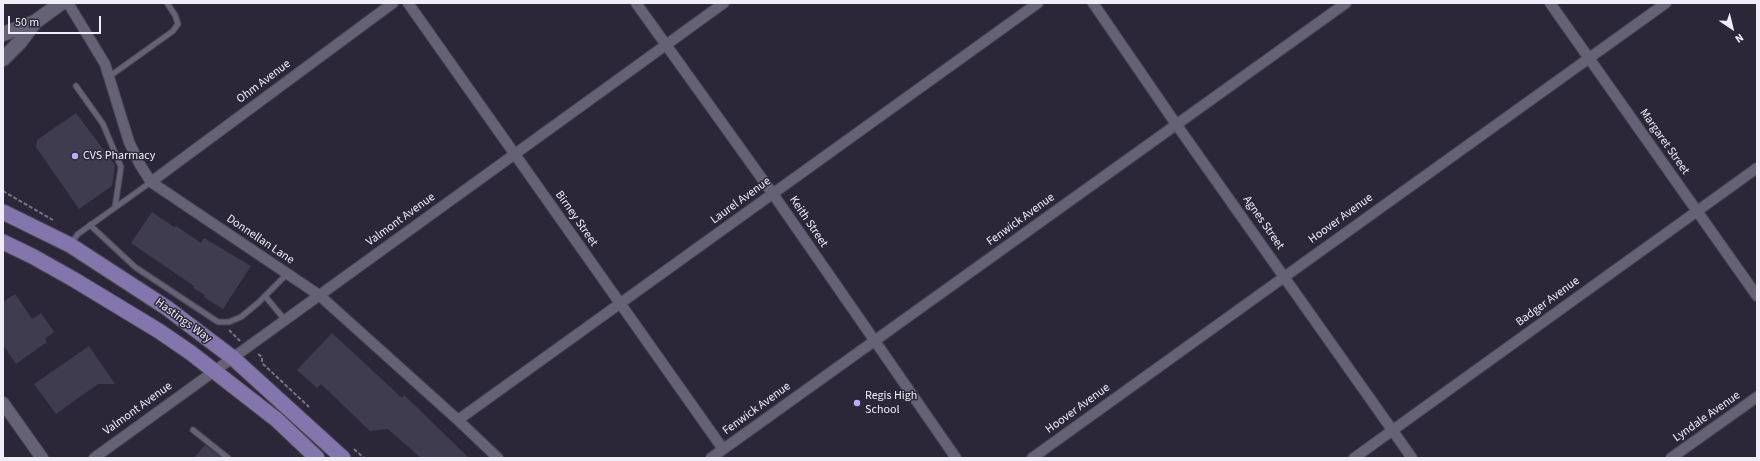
<!DOCTYPE html>
<style>
body{margin:0}
#map{position:relative;width:1760px;height:461px;overflow:hidden;background:#2b2738;font-family:"Source Sans 3",sans-serif}
canvas{display:block}
.frame{position:absolute;inset:0;border:4px solid #f0edf9;pointer-events:none}
.north{position:absolute;left:1712px;top:8px;width:40px;height:40px;-webkit-text-stroke:3px #2b2738;paint-order:stroke;rotate:145deg;font-size:11px;font-weight:700;line-height:16px;text-align:center;color:#f0edf9}
.north::after{content:'';display:block;margin:auto;width:14px;height:18px;background:#f0edf9;clip-path:polygon(50% 0,100% 100%,50% 72%,0 100%)}
.scale{position:absolute;left:8px;top:16px;width:93px;height:18px;box-sizing:border-box;border:2px solid #f0edf9;border-top:0;padding-left:5px;font-size:12px;line-height:14px;white-space:nowrap;color:#f0edf9;-webkit-text-stroke:3px #2b2738;paint-order:stroke}
</style>
<div id="map">
<canvas width="1760" height="461"></canvas>
<div class="frame"></div>
<div class="north">N</div>
<div class="scale">50 m</div>
</div>
<script>
const g = document.querySelector('canvas').getContext('2d');
g.lineJoin = 'round';
function fill(path, color) { g.fillStyle = color; g.fill(path, 'evenodd'); }
const shape = rows => new Path2D(rows.map(r => 'M' + r).join(''));
function strokePath(path, color, width, dash) { g.strokeStyle = color; g.lineWidth = width; g.lineCap = dash ? 'butt' : 'round'; g.setLineDash(dash || []); g.stroke(path); }
function drawText(font, color, halo, rows, align = 'center') {
  g.font = font + ' "Source Sans 3",sans-serif'; g.lineWidth = 3; g.setLineDash([]); g.textBaseline = 'middle'; g.strokeStyle = halo; g.fillStyle = color; for (const [text, x, y, turn = 0] of rows) {
    g.save(); g.translate(x, y); g.rotate((+turn || 0) * Math.PI / 180); g.textAlign = isNaN(turn) ? turn : align; if (halo) g.strokeText(text, 0, 0); g.fillText(text, 0, 0); g.restore();
  }
}
fill(shape([
 [76,113,115,165,112,186,79,209,36,147,37,140],
 [152,212,174,227,176,226,201,243,204,238,251,266,223,309,204,297,205,295,193,288,194,286,131,243],
 [15,294,32,319,41,313,54,332,45,339,47,342,16,364,3,345,3,302],
 [332,333,402,398,404,395,469,458,421,458,388,429,370,431,321,384,317,388,297,370],
 [89,346,115,384,98,384,56,414,34,384],
 [205,445,222,458,194,458]
]), '#403c4f');
const service = shape([
 [110,76,173,31,178,24,175,15,167,3],
 [76,86,103,124,121,167,115,207],
 [90,225,135,267,218,322,229,322,241,317,258,303,287,274],
 [71,243,78,234,151,182],
 [265,296,285,320],
 [193,430,228,458]
]);
const minor = shape([
 [68,3,105,64,129,142,139,163,151,182,319,295,458,420,498,458],
 [408,3,723,449],
 [636,3,773,194,956,458],
 [1093,3,1176,124,1412,458],
 [1550,3,1757,296],
 [151,182,393,3],
 [458,420,1038,3],
 [94,458,724,3],
 [711,458,1346,3],
 [1032,458,1666,3],
 [1354,458,1757,168],
 [1671,458,1757,397]
]);
const tertiary = shape([
 [3,403,42,458]
]);
const secondary = shape([
 [3,34,35,22],
 [3,59,20,42,35,22,61,3]
]);
const primary = shape([
 [3,212,70,245,167,308,233,358,343,458],
 [3,242,32,256,73,279,159,331,191,353,277,420,317,458]
]);
strokePath(service, '#494553', 7);
strokePath(minor, '#494553', 12);
strokePath(tertiary, '#494553', 14);
strokePath(secondary, '#494553', 16);
strokePath(primary, '#494553', 17);
strokePath(shape([
 [3,191,53,220],
 [229,330,240,341],
 [258,354,262,357,262,363,309,407],
 [354,449,364,458]
]), '#787483', 2, [4, 2]);
strokePath(service, '#666276', 5);
strokePath(minor, '#666276', 10);
strokePath(tertiary, '#666276', 12);
strokePath(secondary, '#666276', 14);
strokePath(primary, '#8376ac', 15);
for (const [x, y, r, color] of [
 [75,156,4,"#bcaaf6"],
 [857,403,4,"#bcaaf6"]
]) { const dot = new Path2D(); dot.arc(x, y, r, 0, 2 * Math.PI); g.fillStyle = color; g.fill(dot); strokePath(dot, '#2b2738', 1.5); }
drawText('12px', '#f0edf9', '#2b2738', [
 ["Ohm Avenue",264,82,-37],
 ["Margaret Street",1664,142,55],
 ["Laurel Avenue",741,201,-36],
 ["Birney Street",576,219,55],
 ["Hoover Avenue",1341,219,-36],
 ["Valmont Avenue",401,220,-36],
 ["Fenwick Avenue",1021,220,-36],
 ["Keith Street",808,222,56],
 ["Agnes Street",1263,223,55],
 ["Donnellan Lane",260,240,34],
 ["Badger Avenue",1548,302,-36],
 ["Hastings Way",183,321,36],
 ["Valmont Avenue",138,409,-36],
 ["Fenwick Avenue",757,409,-36],
 ["Hoover Avenue",1078,409,-36],
 ["Lyndale Avenue",1707,417,-35]
]);
drawText('12px', '#f0edf9', '#2b2738', [
 ["CVS Pharmacy",83,156],
 ["Regis High",865,396],
 ["School",865,410]
], 'left');
</script>
